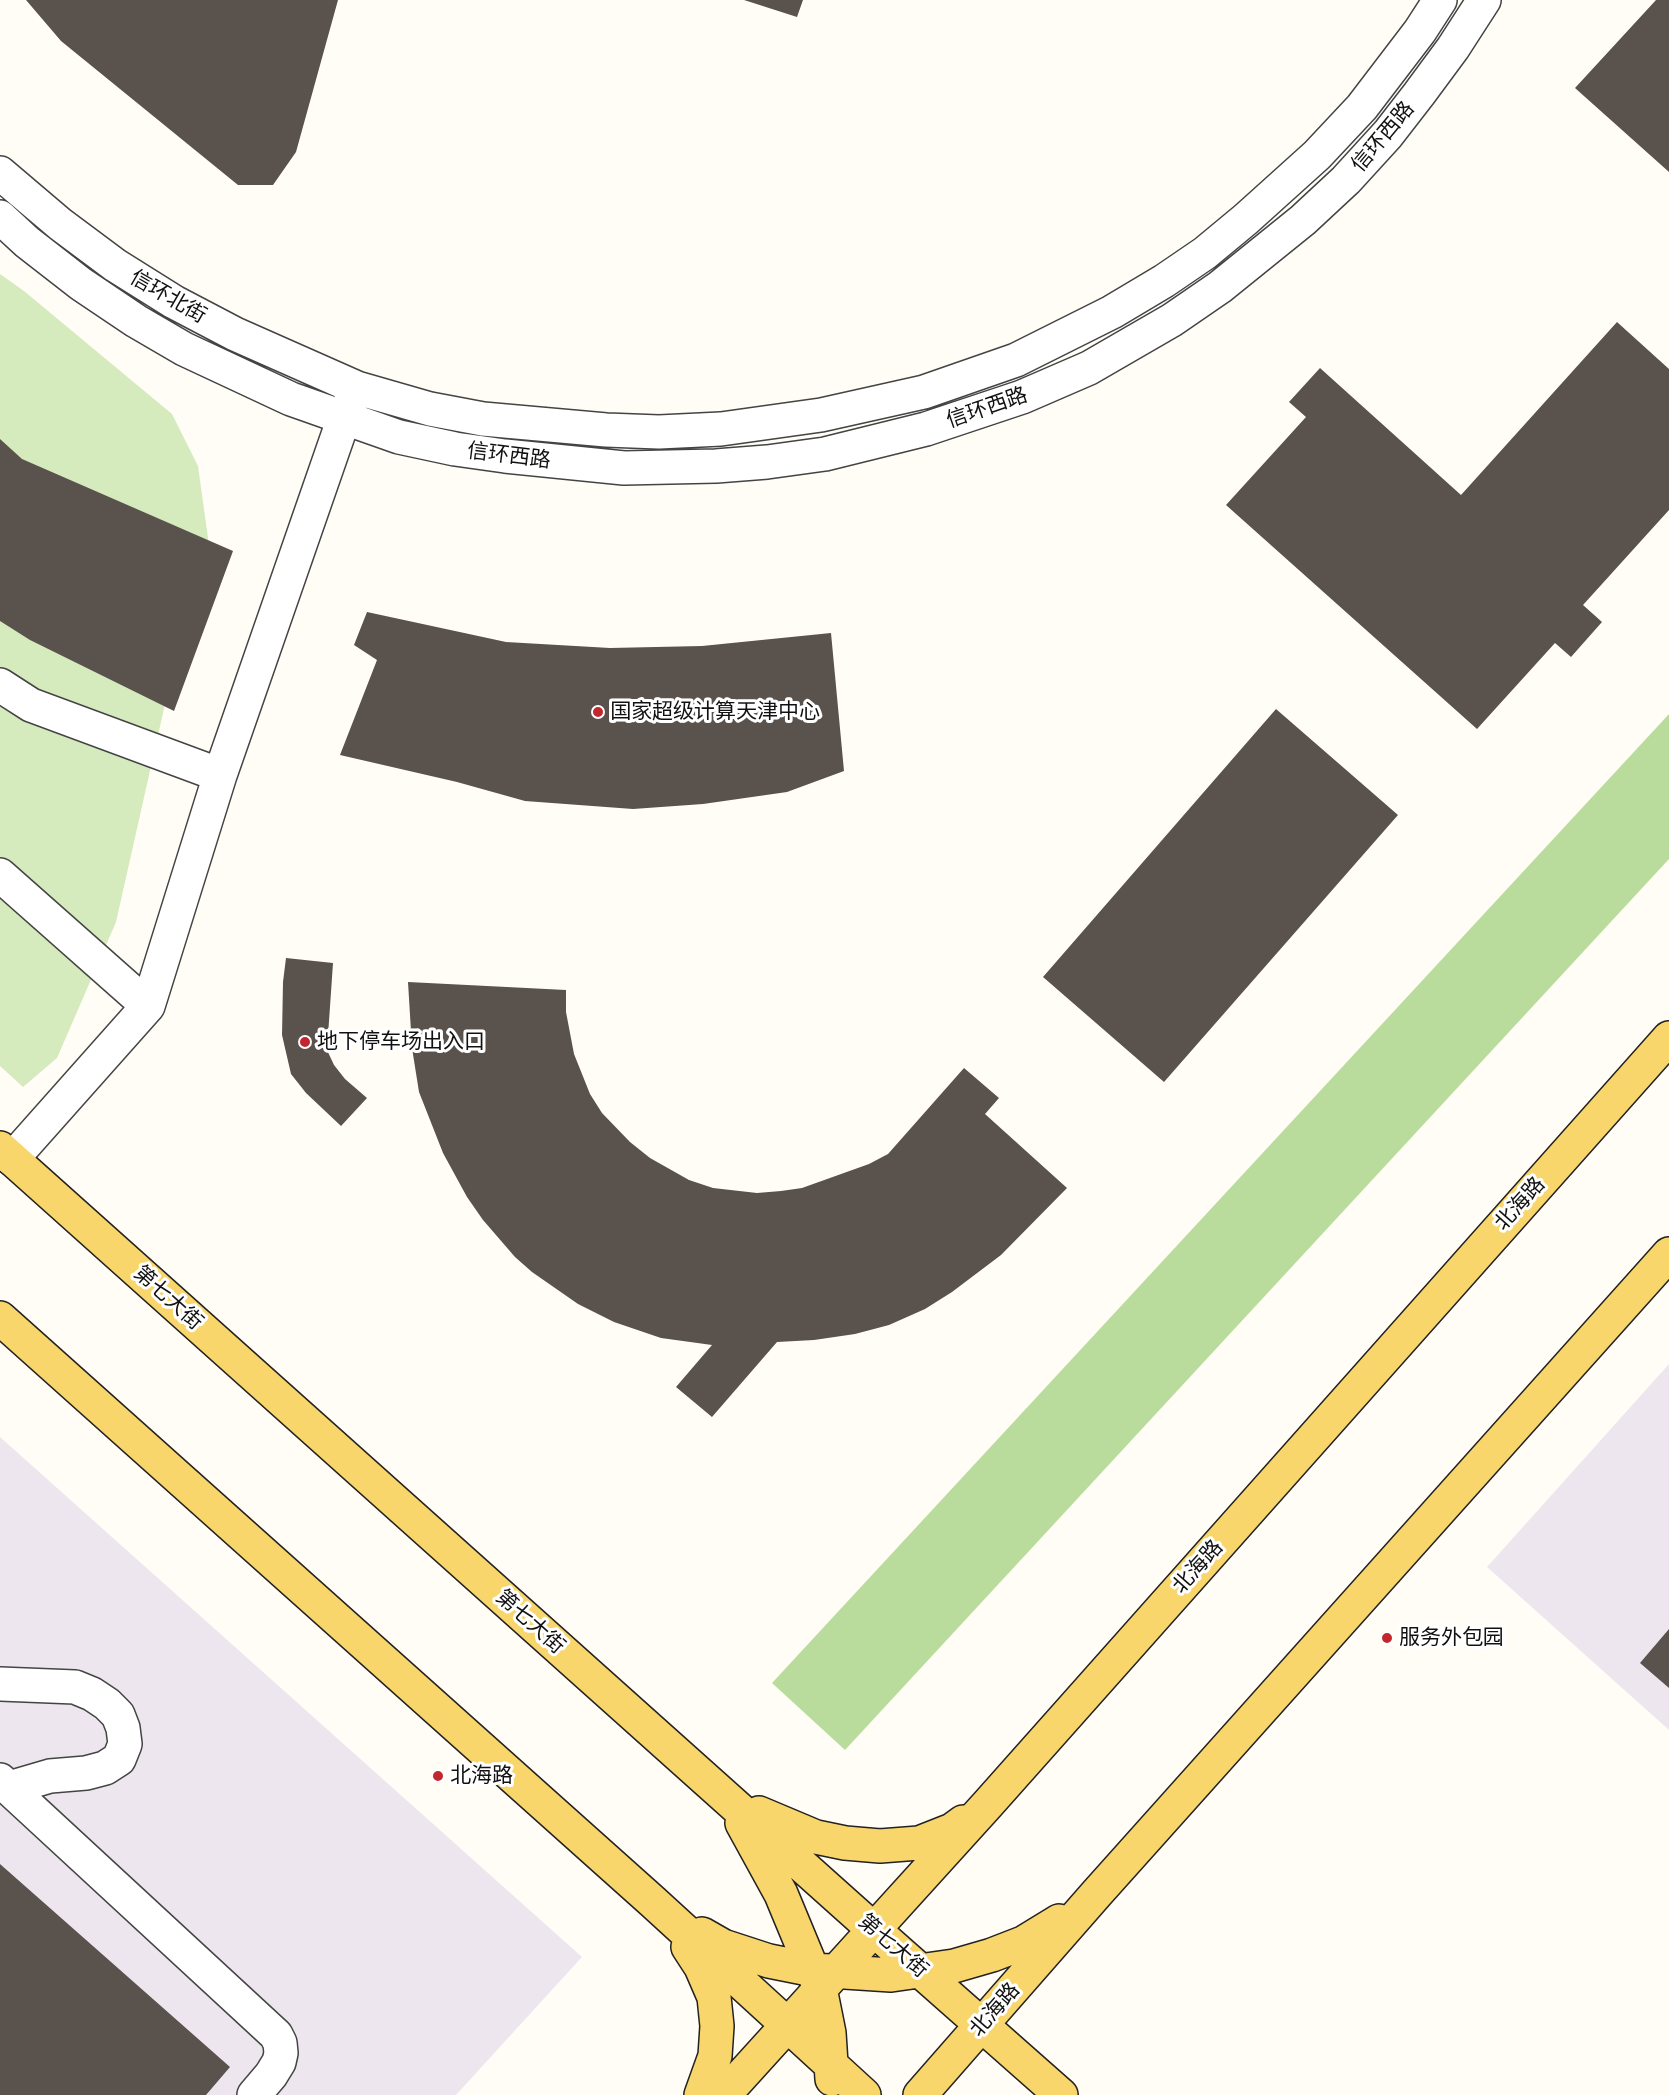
<!DOCTYPE html>
<meta charset="utf-8">
<style>
body{margin:0}
canvas{display:block;background:#fffdf5}
</style>
<canvas width="1669" height="2095"></canvas>
<script>
const g = document.querySelector('canvas').getContext('2d');
g.lineJoin = 'round';
function fill(path, color) { g.fillStyle = color; g.fill(path, 'evenodd'); }
const shape = rows => new Path2D(rows.map(r => 'M' + r).join(''));
function strokePath(path, color, width, dash) { g.strokeStyle = color; g.lineWidth = width; g.lineCap = dash ? 'butt' : 'round'; g.setLineDash(dash || []); g.stroke(path); }
function drawText(font, color, halo, rows, align = 'center') {
  g.font = font + ' "Roboto Serif","Noto Sans SC",serif'; g.lineWidth = 6; g.setLineDash([]); g.textBaseline = 'middle'; g.strokeStyle = halo; g.fillStyle = color; for (const [text, x, y, turn = 0] of rows) {
    g.save(); g.translate(x, y); g.rotate((+turn || 0) * Math.PI / 180); g.textAlign = isNaN(turn) ? turn : align; if (halo) g.strokeText(text, 0, 0); g.fillText(text, 0, 0); g.restore();
  }
}
fill(shape([
 [1669,1364,1669,1730,1487,1567],
 [0,1437,582,1957,456,2095,0,2095]
]), '#eee6ef');
fill(shape([
 [0,274,24,291,172,414,198,466,213,574,165,704,116,922,57,1058,23,1087,0,1066]
]), '#d5ebbd');
fill(shape([
 [1669,714,1669,859,845,1750,772,1683]
]), '#b9dc9c');
fill(shape([
 [26,0,338,0,296,152,273,185,238,185,61,41],
 [744,0,803,0,797,17],
 [1656,0,1669,0,1669,172,1575,88],
 [1617,322,1669,369,1669,510,1583,605,1602,622,1571,657,1555,643,1477,729,1226,505,1306,417,1289,402,1320,368,1461,495],
 [0,439,22,459,233,551,174,711,30,640,0,621],
 [367,612,506,642,610,648,702,646,831,633,844,771,787,792,703,804,633,809,525,801,457,782,340,755,377,660,354,645],
 [1276,709,1398,815,1164,1082,1043,977],
 [286,958,333,963,327,1050,334,1065,345,1079,367,1098,341,1126,306,1093,291,1074,282,1035,283,982],
 [408,982,566,990,566,1012,574,1054,590,1094,602,1113,630,1142,650,1158,689,1180,713,1188,757,1193,781,1191,802,1188,869,1164,888,1154,964,1068,999,1098,985,1114,1067,1188,1001,1255,952,1292,925,1309,889,1325,855,1334,814,1340,777,1342,712,1417,676,1387,712,1345,661,1338,614,1322,578,1304,532,1272,515,1257,483,1220,467,1197,443,1153,419,1092,412,1048],
 [1669,1629,1669,1688,1640,1663],
 [0,1864,230,2067,206,2095,0,2095]
]), '#5a524d');
const minor = shape([
 [0,173,60,224,115,265,174,302,235,334,357,388,430,409,483,419,606,430,659,432,721,429,821,415,924,392,1016,360,1112,312,1164,281,1205,253,1246,219,1317,155,1362,107,1420,31,1440,0],
 [0,217,27,242,81,284,136,321,184,349,291,399,399,437,455,449,505,456,624,468,716,466,767,462,825,454,926,429,1022,397,1089,368,1172,320,1220,287,1303,220,1346,180,1388,134,1419,94,1453,48,1484,0],
 [0,685,31,705,220,775],
 [0,875,148,1006],
 [12,1159,148,1006,220,775,344,418,352,398],
 [0,1684,75,1687,92,1694,107,1704,118,1715,123,1728,125,1744,119,1759,105,1768,86,1773,50,1776,9,1788],
 [0,1780,276,2035,280,2043,281,2053,279,2062,271,2075,254,2095]
]);
const major = shape([
 [0,1148,873,1929,1061,2095],
 [0,1318,652,1901,864,2095],
 [759,1813,816,1837,845,1843,880,1846,919,1843,952,1830,963,1822],
 [742,1823,781,1894,820,1988,829,2033,832,2079],
 [702,1934,723,1946,769,1961,814,1970,891,1975,954,1966,992,1955,1023,1943,1059,1921],
 [688,1947,701,1967,714,1997,717,2026,715,2056,701,2095],
 [724,2095,987,1805,1669,1038],
 [920,2095,1097,1893,1669,1254]
]);
strokePath(minor, '#444', 36);
strokePath(major, '#222', 36);
strokePath(minor, '#fff', 33);
strokePath(major, '#f9d66b', 33);
for (const [x, y, r, color] of [
 [598,712,6,"#c4262e"],
 [305,1042,6,"#c4262e"],
 [1387,1638,6,"#c4262e"],
 [438,1776,6,"#c4262e"]
]) { const dot = new Path2D(); dot.arc(x, y, r, 0, 2 * Math.PI); g.fillStyle = color; g.fill(dot); strokePath(dot, '#fff', 2); }
drawText('21px', '#111', '#fff', [
 ["信环西路",1383,137,-50],
 ["信环北街",168,297,30],
 ["信环西路",987,408,-19],
 ["信环西路",509,456,7],
 ["北海路",1520,1204,-48],
 ["第七大街",168,1298,42],
 ["北海路",1198,1567,-48],
 ["第七大街",530,1622,42],
 ["第七大街",893,1946,41],
 ["北海路",995,2010,-49]
]);
drawText('21px', '#111', '#fff', [
 ["国家超级计算天津中心",610,712],
 ["地下停车场出入口",317,1042],
 ["服务外包园",1399,1638],
 ["北海路",450,1776]
], 'left');
</script>
